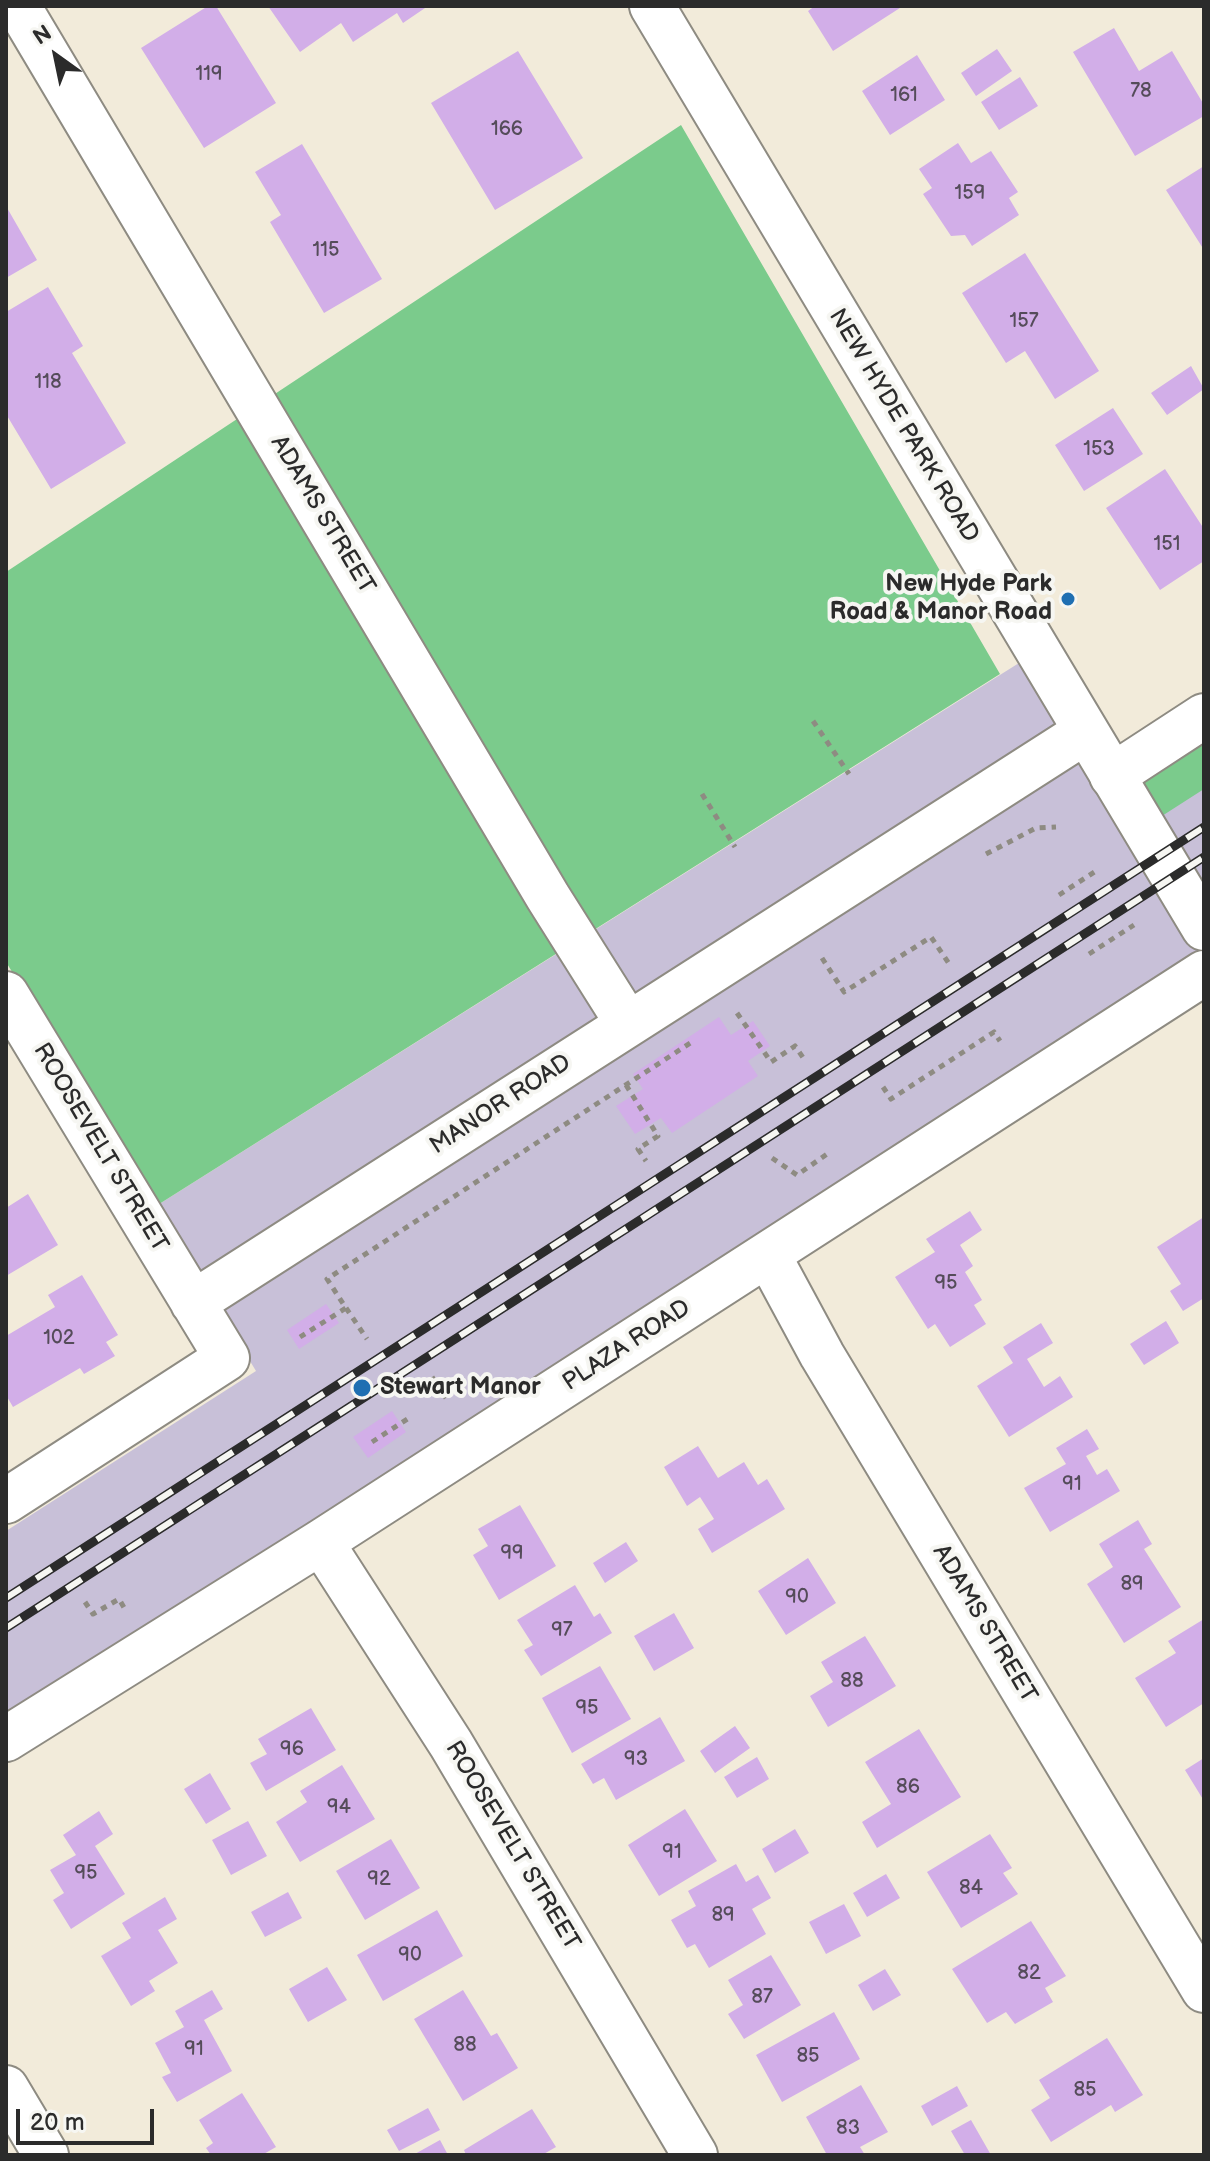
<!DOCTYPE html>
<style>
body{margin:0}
#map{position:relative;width:1210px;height:2161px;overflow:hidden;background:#f2ebda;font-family:"Balsamiq Sans",sans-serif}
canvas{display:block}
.frame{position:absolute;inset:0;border:8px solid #2b2b2b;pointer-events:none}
.north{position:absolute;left:16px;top:16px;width:80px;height:80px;-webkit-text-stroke:6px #f6f6f2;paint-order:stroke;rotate:327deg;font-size:22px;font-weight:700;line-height:32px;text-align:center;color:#2b2b2b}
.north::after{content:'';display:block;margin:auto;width:28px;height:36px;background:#2b2b2b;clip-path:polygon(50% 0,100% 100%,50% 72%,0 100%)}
.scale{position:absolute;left:16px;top:2109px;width:138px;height:36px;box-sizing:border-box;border:4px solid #2b2b2b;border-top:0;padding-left:10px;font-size:24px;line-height:28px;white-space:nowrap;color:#2b2b2b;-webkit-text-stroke:6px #f6f6f2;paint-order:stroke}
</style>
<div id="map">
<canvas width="1210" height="2161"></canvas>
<div class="frame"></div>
<div class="north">N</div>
<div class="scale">20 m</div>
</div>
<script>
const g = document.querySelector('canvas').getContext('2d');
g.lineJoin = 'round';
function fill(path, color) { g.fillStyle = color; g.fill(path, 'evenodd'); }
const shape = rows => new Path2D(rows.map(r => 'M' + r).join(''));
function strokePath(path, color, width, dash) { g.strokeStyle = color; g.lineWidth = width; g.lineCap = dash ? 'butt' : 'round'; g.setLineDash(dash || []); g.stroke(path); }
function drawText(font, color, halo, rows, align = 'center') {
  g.font = font + ' "Balsamiq Sans",sans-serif'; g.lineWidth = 8; g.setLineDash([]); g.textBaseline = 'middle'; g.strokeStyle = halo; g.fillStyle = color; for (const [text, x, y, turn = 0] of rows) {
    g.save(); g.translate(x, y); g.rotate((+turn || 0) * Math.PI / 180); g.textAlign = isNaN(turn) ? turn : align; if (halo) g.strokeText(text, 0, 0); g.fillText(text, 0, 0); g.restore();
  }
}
fill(shape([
 [1046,646,1122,776,1204,789,1204,963,6,1723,6,1531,256,1371,156,1206]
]), '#c8c0d8');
fill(shape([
 [681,125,1000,674,156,1206,6,962,6,572],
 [1204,723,1204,789,1151,823,1122,776]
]), '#7bcb8c');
fill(shape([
 [208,6,216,6,276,103,204,148,141,48],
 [268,6,428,6,403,23,397,13,353,42,341,23,300,52],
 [815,6,903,6,833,51,808,11],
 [1114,28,1139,71,1172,51,1204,105,1204,116,1135,156,1073,52],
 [997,49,1012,71,976,96,961,73],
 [518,51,583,158,495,210,431,103],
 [917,55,945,100,890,135,862,91],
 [1020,77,1038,106,999,130,981,102],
 [958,143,971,163,991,151,1018,192,1009,198,1019,215,972,246,965,235,951,236,923,194,932,188,919,169],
 [302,144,382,279,324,313,270,222,281,215,255,172],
 [1204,166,1204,250,1166,190],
 [6,206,37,260,6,278],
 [1025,253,1099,371,1055,399,1025,351,1006,363,962,293],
 [48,287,83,346,72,353,126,443,51,489,6,414,6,312],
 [1191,366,1204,389,1167,415,1151,393],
 [1113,408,1143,454,1084,491,1055,445],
 [1165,469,1204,529,1204,561,1160,590,1106,508],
 [719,1017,731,1035,753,1021,770,1046,748,1061,758,1076,672,1133,661,1118,635,1134,616,1106,643,1089,633,1074],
 [28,1194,58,1245,6,1276,6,1208],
 [970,1211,982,1230,960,1245,973,1266,965,1272,982,1300,974,1305,986,1324,950,1347,935,1324,928,1329,895,1277,935,1252,926,1239],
 [1204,1217,1204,1298,1183,1311,1170,1291,1181,1284,1157,1247],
 [82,1275,118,1335,106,1342,115,1356,84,1374,80,1368,13,1407,6,1395,6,1336,55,1307,48,1295],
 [326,1304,339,1323,299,1349,287,1330],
 [1166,1321,1179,1343,1144,1365,1130,1344],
 [1041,1323,1053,1343,1027,1359,1044,1387,1060,1376,1073,1397,1009,1437,977,1386,1013,1363,1003,1347],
 [392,1411,406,1432,368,1458,353,1437],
 [1087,1429,1099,1449,1086,1456,1097,1475,1107,1469,1120,1491,1050,1532,1024,1488,1066,1464,1056,1448],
 [698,1446,718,1478,744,1462,758,1485,767,1479,785,1509,712,1553,698,1529,714,1519,700,1497,687,1506,664,1467],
 [520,1505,556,1566,499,1600,473,1555,488,1546,478,1529],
 [1138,1520,1152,1544,1144,1549,1181,1607,1124,1643,1087,1584,1113,1567,1099,1544],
 [626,1542,638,1561,605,1583,593,1563],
 [808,1558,836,1603,786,1635,758,1591],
 [575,1585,594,1617,600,1613,612,1633,541,1676,524,1650,533,1645,517,1620],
 [674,1613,694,1648,654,1671,634,1636],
 [1204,1619,1204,1703,1166,1727,1135,1678,1176,1653,1168,1641],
 [865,1636,896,1686,828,1727,810,1696,833,1682,821,1662],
 [600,1666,631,1719,572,1753,542,1698],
 [311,1708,336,1750,266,1791,250,1763,267,1754,258,1739],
 [660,1717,685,1761,616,1800,604,1778,593,1784,581,1764],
 [735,1726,750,1748,715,1773,700,1751],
 [919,1729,961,1797,877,1848,862,1822,891,1804,865,1762],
 [757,1757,769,1779,737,1798,724,1777],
 [1204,1758,1204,1801,1185,1770],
 [342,1765,375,1819,300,1862,276,1822,307,1802,300,1791],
 [210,1773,231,1809,206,1824,184,1789],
 [685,1809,717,1861,659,1896,628,1845],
 [99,1811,113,1834,95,1846,125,1894,71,1929,53,1900,64,1893,50,1870,76,1855,63,1835],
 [248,1821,267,1856,231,1875,212,1840],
 [795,1829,809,1853,775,1873,762,1849],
 [990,1834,1012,1868,1003,1873,1018,1894,961,1928,927,1872],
 [391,1839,420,1888,365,1920,336,1871],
 [736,1864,746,1882,758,1875,771,1898,752,1909,766,1934,709,1968,695,1944,687,1948,671,1920,696,1906,688,1891],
 [886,1874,900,1898,867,1917,853,1893],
 [288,1892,302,1918,265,1937,251,1912],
 [165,1897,177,1919,158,1930,178,1963,149,1981,155,1991,131,2006,101,1956,131,1938,122,1923],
 [844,1904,861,1936,826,1954,809,1922],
 [437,1910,463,1956,383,2001,357,1955],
 [1031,1921,1066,1976,1045,1988,1053,2002,1015,2024,1006,2012,987,2023,952,1969],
 [771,1955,801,2005,744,2039,728,2014,743,2005,728,1980],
 [327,1967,347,2000,308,2022,289,1989],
 [885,1969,901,1995,873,2011,858,1985],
 [212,1990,223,2009,204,2020,232,2071,177,2102,162,2077,171,2073,155,2043,184,2027,175,2011],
 [463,1990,491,2036,497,2033,518,2068,463,2101,414,2019],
 [834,2012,860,2059,782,2102,756,2055],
 [1107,2038,1143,2095,1115,2112,1111,2105,1051,2142,1031,2110,1050,2098,1039,2080],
 [861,2085,888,2132,860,2147,865,2155,827,2155,806,2117],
 [957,2086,968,2106,932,2126,921,2106],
 [242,2093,276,2147,262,2155,211,2155,206,2148,213,2143,199,2120],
 [428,2108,440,2130,399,2151,387,2130],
 [532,2109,556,2147,542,2155,466,2155,464,2150],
 [971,2120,991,2155,965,2155,951,2131],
 [440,2140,448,2155,413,2155]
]), '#d2aee8');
const minor = shape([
 [18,6,548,897,628,1024],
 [1112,776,1204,716],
 [6,994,227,1358,6,1501],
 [768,1255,822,1355,1204,1990],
 [193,1303,1085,732],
 [321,1542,451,1744,695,2155],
 [6,1739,321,1542,1204,973],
 [6,2088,46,2155]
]);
const major = shape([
 [652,6,1204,928]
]);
strokePath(minor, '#8e8b82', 48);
strokePath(major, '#8e8b82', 48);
strokePath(shape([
 [813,721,849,774],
 [702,794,735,847],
 [986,854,1036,828,1056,827],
 [1059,895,1099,869],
 [1089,954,1134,925],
 [822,958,844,992,931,937,950,965],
 [737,1013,771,1062,795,1046,804,1059],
 [626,1085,658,1136,638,1149,646,1161],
 [883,1087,891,1099,994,1032,1000,1041],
 [772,1158,797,1175,830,1152],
 [346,1308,367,1339],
 [300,1337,346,1308,327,1279,695,1040],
 [432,1377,446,1398],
 [372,1442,409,1418],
 [85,1602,93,1614,119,1599,126,1611]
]), '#8e8b82', 5, [6, 6]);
strokePath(minor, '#fff', 44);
strokePath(major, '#fff', 44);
const rail = shape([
 [6,1598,1204,827],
 [6,1628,1204,857]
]);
strokePath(rail, '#2b2b2b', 9);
strokePath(rail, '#f6f6f2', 6, [18]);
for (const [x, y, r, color] of [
 [1068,599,8,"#1f6fb2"],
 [362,1388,10,"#1f6fb2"]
]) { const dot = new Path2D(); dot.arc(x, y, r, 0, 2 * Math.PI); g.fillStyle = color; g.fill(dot); strokePath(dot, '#f6f6f2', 3); }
drawText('20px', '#554c5a', null, [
 ["119",209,75],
 ["78",1141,92],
 ["161",904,96],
 ["166",507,130],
 ["159",970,194],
 ["115",326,251],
 ["157",1024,322],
 ["118",48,383],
 ["153",1099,450],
 ["151",1167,545],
 ["95",946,1284],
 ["102",59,1339],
 ["91",1072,1485],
 ["99",512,1554],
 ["89",1132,1585],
 ["90",797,1598],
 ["97",562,1631],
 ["88",852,1682],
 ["95",587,1709],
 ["96",292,1750],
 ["93",636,1760],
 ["86",908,1788],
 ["94",339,1808],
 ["91",672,1853],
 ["95",86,1874],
 ["92",379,1880],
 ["84",971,1889],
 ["89",723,1916],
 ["90",410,1956],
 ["82",1029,1974],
 ["87",762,1998],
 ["88",465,2046],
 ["91",194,2050],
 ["85",808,2057],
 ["85",1085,2091],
 ["83",848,2129]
]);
drawText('24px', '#2b2b2b', '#f6f6f2', [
 ["NEW HYDE PARK ROAD",903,426,59],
 ["ADAMS STREET",322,515,59],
 ["MANOR ROAD",501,1105,-33],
 ["ROOSEVELT STREET",100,1148,59],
 ["PLAZA ROAD",627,1346,-33],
 ["ADAMS STREET",984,1624,59],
 ["ROOSEVELT STREET",512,1846,59]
]);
drawText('bold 24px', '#2b2b2b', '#f6f6f2', [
 ["New Hyde Park",1052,585],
 ["Road & Manor Road",1052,613],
 ["Stewart Manor",380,1388,"left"]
], 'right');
</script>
